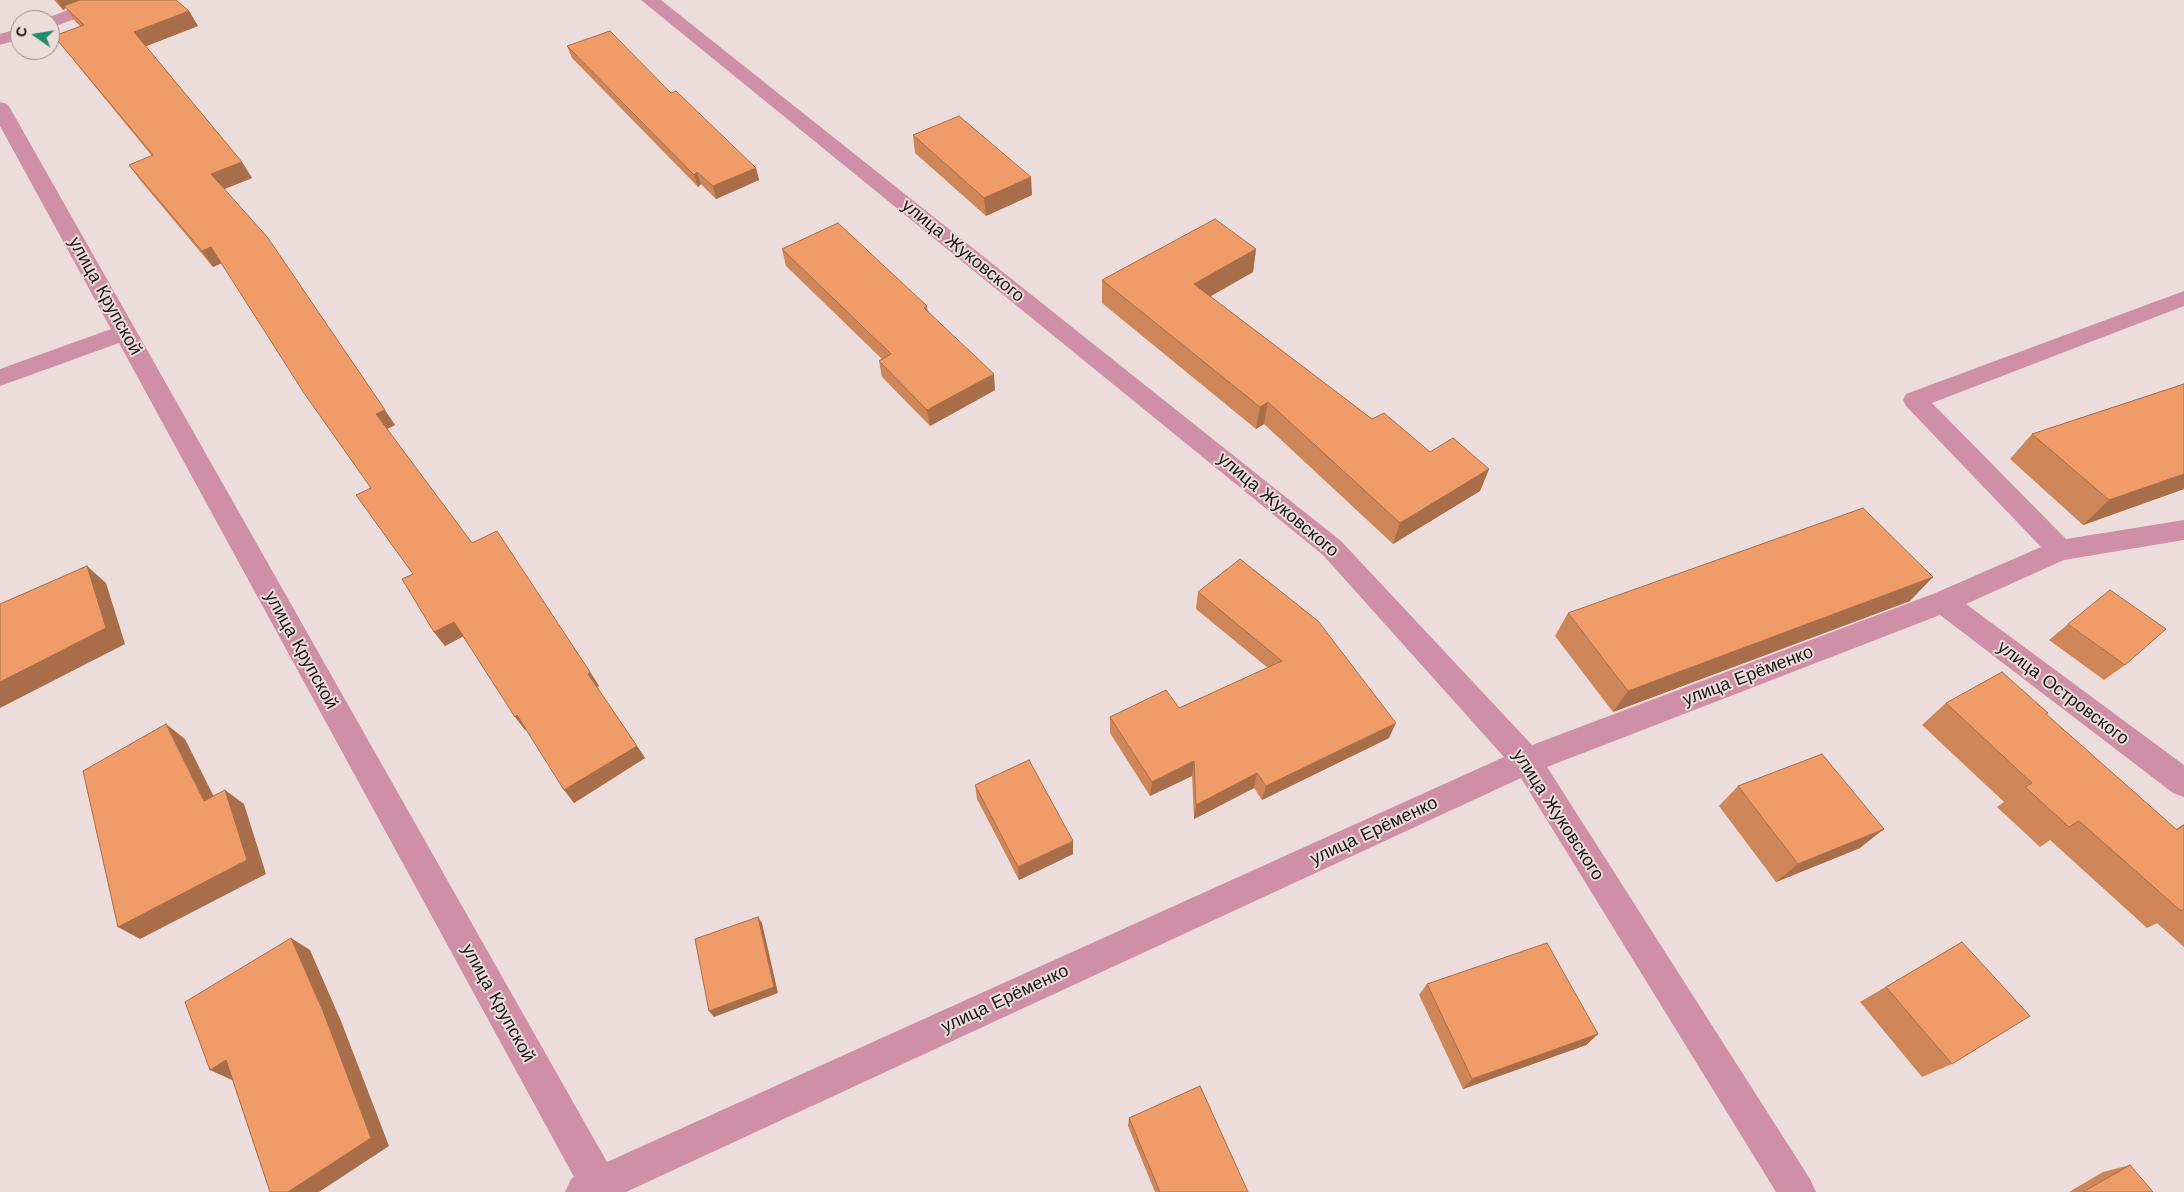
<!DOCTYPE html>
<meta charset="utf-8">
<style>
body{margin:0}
#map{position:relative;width:2184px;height:1192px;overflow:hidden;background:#ecdddc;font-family:"Work Sans",sans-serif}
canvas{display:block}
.north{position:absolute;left:10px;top:10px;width:50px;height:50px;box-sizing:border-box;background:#ecdddc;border:1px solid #988d8c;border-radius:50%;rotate:283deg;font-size:14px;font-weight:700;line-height:20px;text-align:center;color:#191414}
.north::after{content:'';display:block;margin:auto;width:18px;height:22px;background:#218c69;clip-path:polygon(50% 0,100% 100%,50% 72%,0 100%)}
</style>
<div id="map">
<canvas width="2184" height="1192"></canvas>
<div class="north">С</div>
</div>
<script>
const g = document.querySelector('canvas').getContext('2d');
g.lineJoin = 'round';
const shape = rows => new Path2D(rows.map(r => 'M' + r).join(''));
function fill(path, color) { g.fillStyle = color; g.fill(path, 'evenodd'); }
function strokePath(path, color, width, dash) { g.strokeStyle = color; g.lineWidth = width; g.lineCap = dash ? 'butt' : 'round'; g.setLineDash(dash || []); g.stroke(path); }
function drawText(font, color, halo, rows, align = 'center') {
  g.font = font + ' "Work Sans",sans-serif'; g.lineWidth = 4; g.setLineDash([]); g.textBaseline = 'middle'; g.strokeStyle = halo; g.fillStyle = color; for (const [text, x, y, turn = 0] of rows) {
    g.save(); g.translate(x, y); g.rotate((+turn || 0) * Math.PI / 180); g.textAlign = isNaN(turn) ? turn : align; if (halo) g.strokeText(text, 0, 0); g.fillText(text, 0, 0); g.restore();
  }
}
fill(shape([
 [93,0,118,0,115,4,56,26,50,27,50,20,42,20,93,0],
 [641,0,661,0,1341,541,1532,745,1933,594,2041,547,1906,406,1903,400,1906,394,2184,291,2184,306,1932,403,2066,539,2184,520,2184,540,2064,560,1966,604,2184,765,2184,797,2173,793,1940,615,1547,767,1810,1179,1816,1192,1776,1192,1521,778,626,1192,565,1192,571,1179,574,1177,119,343,0,386,0,369,111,329,0,126,0,102,7,104,10,108,607,1162,1504,757,1323,555,641,0],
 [20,28,20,39,0,45,0,34,20,28]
]), '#cf90a7');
fill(shape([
 [54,0,176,0,189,11,198,26,146,46,252,178,224,189,395,425,387,429,472,543,590,672,599,686,597,687,645,758,574,803,526,729,525,730,463,636,445,646,434,632,413,574,371,488,221,263,213,267,140,180,129,165,152,156,66,51,54,36,81,27,75,21,66,8,63,10],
 [567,46,671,93,756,168,759,180,716,199,701,184,698,187,572,58],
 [913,135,1032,195,986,216,915,153],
 [782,249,927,306,928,311,995,390,930,426,882,377,879,361,882,359,786,266],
 [1256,249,1253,272,1210,296,1372,419,1430,452,1489,469,1480,491,1393,544,1264,424,1256,429,1102,303,1102,280],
 [2184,384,2184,489,2083,525,2010,459,2032,434],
 [1198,592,1389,738,1262,800,1254,788,1194,819,1192,776,1150,796,1110,733,1110,717,1179,708,1268,668,1196,609],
 [1910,601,1613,712,1555,636,1568,613],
 [2068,624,2125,665,2104,680,2049,640],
 [1946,703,2046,714,2176,829,2184,824,2184,947,2157,923,2147,928,2050,840,2040,847,1997,807,2004,802,1922,725],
 [975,785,1073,854,1019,880,977,799],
 [1738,786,1860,848,1776,882,1719,806],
 [1962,942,1952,1064,1922,1077,1860,1002],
 [1427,984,1598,1034,1586,1045,1463,1089,1419,995],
 [1129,1118,1248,1192,1155,1192,1128,1126],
 [2130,1165,2153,1192,2069,1192,2103,1172]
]), '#ce8659');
fill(shape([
 [57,0,88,0,64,6,66,8,63,10],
 [189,11,198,26,144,47,134,32],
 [242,162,252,178,222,190,211,174],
 [756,168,759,180,716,199,713,186],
 [697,172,701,184,698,187,694,175],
 [1031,177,1032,195,986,216,984,198],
 [211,247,222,263,213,267,202,251],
 [1256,249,1253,272,1192,307,1194,284],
 [994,374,995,390,930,426,927,410],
 [1268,402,1264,424,1256,429,1260,407],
 [385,410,395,425,387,429,376,414],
 [1489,469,1480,491,1393,544,1400,523],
 [2184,474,2184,489,2083,525,2109,500],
 [87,566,106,583,125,644,0,708,0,682],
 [1933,577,1910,601,1613,712,1628,691],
 [454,622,464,636,445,646,434,632],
 [590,672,599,686,596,687,588,674],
 [517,715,527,728,525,730,515,717],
 [1396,723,1389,738,1262,800,1266,786],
 [166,724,185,739,223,815,204,801],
 [637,746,645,758,574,803,564,790],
 [1194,761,1192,776,1150,796,1152,782],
 [1257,773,1254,788,1194,819,1196,805],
 [225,790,244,804,266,874,140,939,118,927],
 [1884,829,1860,848,1776,882,1798,864],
 [1073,841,1073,854,1019,880,1018,867],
 [758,917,762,923,778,993,714,1017,709,1011],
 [291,938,310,950,341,1021,389,1146,319,1192,288,1192],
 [1598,1034,1586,1045,1463,1089,1472,1079],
 [226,1060,247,1070,232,1080,210,1070]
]), '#a86d49');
const building = shape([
 [80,0,176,0,189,11,134,32,242,162,211,174,268,238,385,410,376,414,472,543,497,531,590,672,588,674,637,746,564,790,517,715,515,717,454,622,434,632,402,579,413,574,356,495,371,488,304,393,211,247,202,251,129,165,153,155,54,36,84,25,64,6,80,0],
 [610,31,671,93,676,91,756,168,713,186,697,172,694,175,567,46,610,31],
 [959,116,1031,177,984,198,913,135,959,116],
 [1215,219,1256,249,1194,284,1372,419,1384,413,1430,452,1453,438,1489,469,1400,523,1268,402,1260,407,1102,280,1215,219],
 [838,223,927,306,924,308,994,374,927,410,879,361,891,354,782,249,838,223],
 [2184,384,2184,474,2109,500,2032,434,2184,384],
 [1863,508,1933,577,1628,691,1568,613,1863,508],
 [1240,559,1318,621,1396,723,1266,786,1257,773,1196,805,1194,761,1152,782,1110,717,1166,690,1179,708,1282,661,1198,592,1240,559],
 [87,566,106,628,0,682,0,604,87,566],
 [2110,590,2166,629,2125,665,2068,624,2110,590],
 [2002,672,2048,713,2046,714,2177,830,2184,825,2184,909,2181,911,2079,821,2069,827,2025,787,2032,783,1946,703,2002,672],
 [166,724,204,801,225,790,247,860,118,927,83,771,166,724],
 [1822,754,1884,829,1798,864,1738,786,1822,754],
 [1029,760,1073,841,1018,867,975,785,1029,760],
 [758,917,774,987,709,1011,695,939,758,917],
 [291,938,323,1011,371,1138,288,1192,270,1192,226,1060,210,1070,185,1002,291,938],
 [1962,942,2030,1016,1952,1064,1886,987,1962,942],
 [1547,943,1598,1034,1472,1079,1427,984,1547,943],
 [1200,1086,1248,1192,1160,1192,1129,1118,1200,1086],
 [2130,1165,2153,1192,2083,1192,2130,1165]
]);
fill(building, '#f09c68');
strokePath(building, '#a86d49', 1);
drawText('18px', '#191414', '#ecdddc', [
 ["улица Жуковского",963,251,39],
 ["улица Крупской",105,296,61],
 ["улица Жуковского",1278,505,40],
 ["улица Крупской",301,650,61],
 ["улица Ерёменко",1748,676,-21],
 ["улица Островского",2063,693,37],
 ["улица Жуковского",1558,815,57],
 ["улица Ерёменко",1374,831,-25],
 ["улица Ерёменко",1005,999,-25],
 ["улица Крупской",498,1003,61]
]);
</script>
